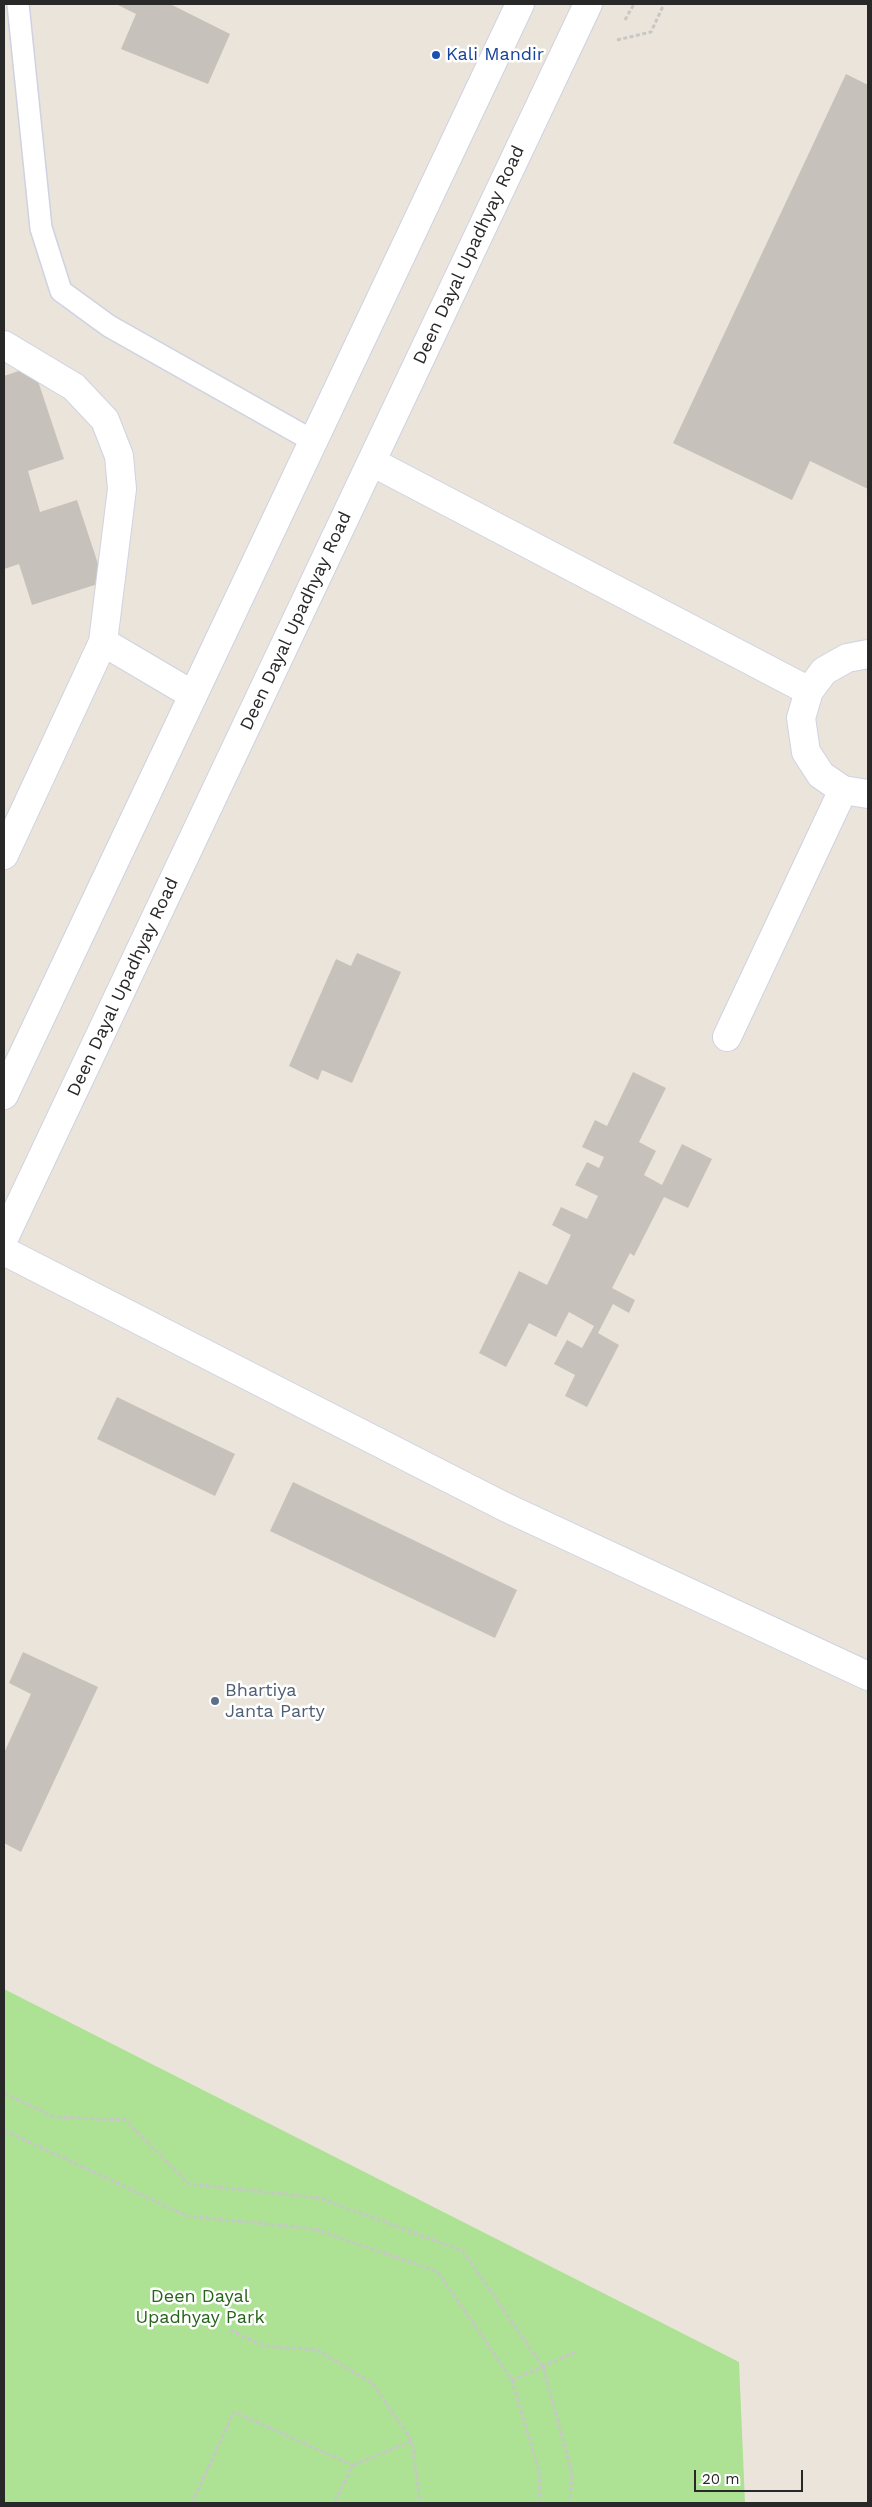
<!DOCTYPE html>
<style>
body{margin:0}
#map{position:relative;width:872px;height:2507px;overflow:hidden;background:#ebe4da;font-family:"Work Sans",sans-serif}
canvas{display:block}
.frame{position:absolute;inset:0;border:5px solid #282828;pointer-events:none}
.scale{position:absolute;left:694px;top:2470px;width:109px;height:22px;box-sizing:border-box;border:2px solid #282828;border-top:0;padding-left:6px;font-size:15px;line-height:18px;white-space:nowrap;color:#282828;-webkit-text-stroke:4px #fff;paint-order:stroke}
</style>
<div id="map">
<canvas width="872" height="2507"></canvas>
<div class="frame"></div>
<div class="scale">20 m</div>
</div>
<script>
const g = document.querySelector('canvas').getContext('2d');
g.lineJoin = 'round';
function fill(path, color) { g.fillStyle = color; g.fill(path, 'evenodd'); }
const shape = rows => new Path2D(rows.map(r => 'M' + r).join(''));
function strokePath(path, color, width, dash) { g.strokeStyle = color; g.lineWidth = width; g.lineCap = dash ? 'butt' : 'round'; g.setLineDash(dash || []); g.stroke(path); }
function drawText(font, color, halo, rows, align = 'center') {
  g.font = font + ' "Work Sans",sans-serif'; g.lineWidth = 5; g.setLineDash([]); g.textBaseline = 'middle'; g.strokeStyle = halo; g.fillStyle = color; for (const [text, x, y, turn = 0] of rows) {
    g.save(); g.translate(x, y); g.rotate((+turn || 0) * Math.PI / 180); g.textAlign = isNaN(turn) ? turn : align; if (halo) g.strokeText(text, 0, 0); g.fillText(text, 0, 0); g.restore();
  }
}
fill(shape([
 [4,1989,739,2362,745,2503,4,2503]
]), '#ade295');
fill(shape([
 [116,4,170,4,230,34,208,84,121,49,136,14],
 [846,74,868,85,868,489,810,461,792,500,673,443],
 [33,366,64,459,28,471,40,512,77,500,104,582,32,605,19,564,4,569,4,376],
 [357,953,401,972,352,1083,322,1070,318,1080,289,1066,336,959,351,966],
 [633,1072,666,1088,639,1142,656,1151,644,1175,662,1185,682,1144,712,1159,688,1208,664,1197,634,1256,630,1253,612,1288,635,1300,629,1313,613,1304,598,1333,619,1345,587,1407,565,1396,575,1375,554,1364,567,1340,582,1348,594,1326,569,1312,556,1337,529,1323,506,1367,479,1353,519,1271,547,1285,571,1235,552,1225,561,1207,587,1219,598,1196,575,1185,587,1162,599,1168,604,1157,582,1147,595,1120,607,1126],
 [117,1397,235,1454,215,1496,97,1439],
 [293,1482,517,1590,495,1638,270,1531],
 [23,1652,98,1687,21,1852,4,1843,4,1753,31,1694,9,1683]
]), '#c6c1ba');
const service = shape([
 [18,4,41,228,61,291,109,326,313,441]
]);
const minor = shape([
 [4,345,74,387,105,420,119,456,122,489,103,642,193,695],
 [372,462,809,691],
 [868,654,847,658,824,671,809,691,801,718,806,752,821,775,843,790,868,794],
 [4,855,103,642],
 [727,1037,843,790]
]);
const tertiary = shape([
 [4,1251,505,1507,868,1676]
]);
const secondary = shape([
 [4,1095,520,4],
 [4,1238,588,4]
]);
strokePath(service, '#cfd2e2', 24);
strokePath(minor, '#cfd2e2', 30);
strokePath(tertiary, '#cfd2e2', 30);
strokePath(secondary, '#cfd2e2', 30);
strokePath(shape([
 [625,20,634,4],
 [617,40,651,32,664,4],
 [4,2093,54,2117,125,2120,189,2184,320,2198,463,2251,543,2367,572,2473,570,2503],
 [4,2130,187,2216,315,2229,438,2272,512,2380,540,2475,539,2503],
 [230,2330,264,2346,317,2350,373,2384,412,2441,420,2503],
 [512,2380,578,2351],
 [353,2465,412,2441],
 [192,2503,234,2412,353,2465,334,2503]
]), '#c7c7c7', 3, [4, 2.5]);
strokePath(service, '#fff', 21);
strokePath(minor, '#fff', 28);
strokePath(tertiary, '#fff', 28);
strokePath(secondary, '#fff', 28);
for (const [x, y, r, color] of [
 [436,55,5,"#1a4fb4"],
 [215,1701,5,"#5c6f8a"]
]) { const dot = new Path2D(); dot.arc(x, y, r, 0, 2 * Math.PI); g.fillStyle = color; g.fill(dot); strokePath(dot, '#fff', 2); }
drawText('18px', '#164399', '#fff', [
 ["Kali Mandir",446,55]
], 'left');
drawText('18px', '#282828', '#fff', [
 ["Deen Dayal Upadhyay Road",469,255,-65],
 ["Deen Dayal Upadhyay Road",296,621,-65],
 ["Deen Dayal Upadhyay Road",123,987,-65]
]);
drawText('18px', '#4e5e75', '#fff', [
 ["Bhartiya",225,1691],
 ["Janta Party",225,1712]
], 'left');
drawText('18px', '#266519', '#fff', [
 ["Deen Dayal",200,2297],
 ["Upadhyay Park",200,2318]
]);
</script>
